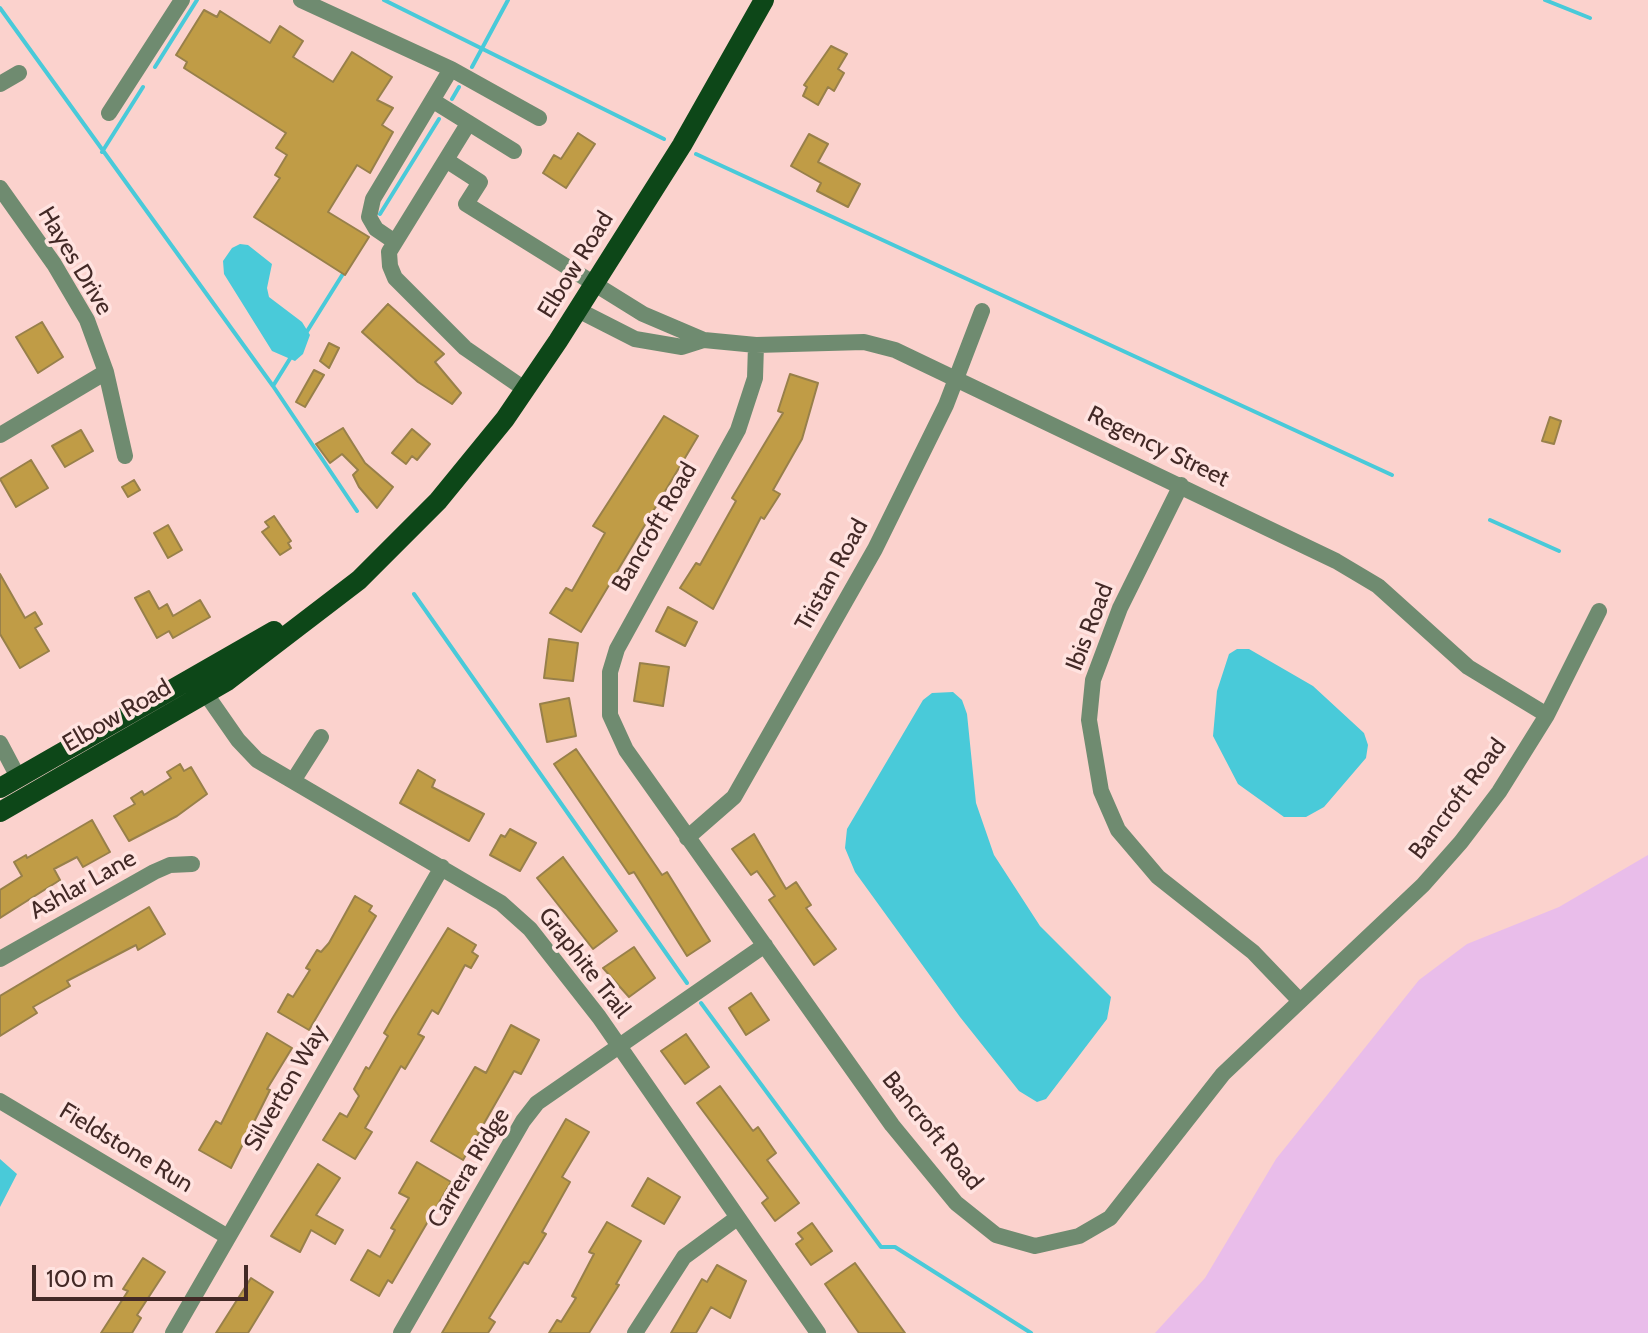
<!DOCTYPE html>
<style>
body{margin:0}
#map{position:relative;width:1648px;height:1333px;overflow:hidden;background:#fbd2cd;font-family:Cabin,sans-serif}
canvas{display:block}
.scale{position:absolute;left:32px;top:1265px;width:216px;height:36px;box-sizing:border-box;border:4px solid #432926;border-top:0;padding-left:10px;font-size:24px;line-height:28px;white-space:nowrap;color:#432926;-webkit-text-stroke:6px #ffe3e0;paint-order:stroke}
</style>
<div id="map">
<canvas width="1648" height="1333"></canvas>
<div class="scale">100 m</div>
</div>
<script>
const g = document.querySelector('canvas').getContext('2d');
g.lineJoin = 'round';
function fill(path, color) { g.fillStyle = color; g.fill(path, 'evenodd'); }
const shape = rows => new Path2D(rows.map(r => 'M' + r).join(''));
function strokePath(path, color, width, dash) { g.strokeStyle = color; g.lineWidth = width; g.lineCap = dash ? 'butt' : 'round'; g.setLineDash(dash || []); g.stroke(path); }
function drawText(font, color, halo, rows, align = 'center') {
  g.font = font + ' Cabin,sans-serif'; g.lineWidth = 7; g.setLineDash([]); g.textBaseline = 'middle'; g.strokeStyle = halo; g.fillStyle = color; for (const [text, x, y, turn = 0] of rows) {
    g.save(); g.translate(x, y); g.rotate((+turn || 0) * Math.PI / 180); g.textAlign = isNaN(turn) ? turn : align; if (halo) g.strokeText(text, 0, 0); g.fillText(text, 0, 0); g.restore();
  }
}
fill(shape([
 [1648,855,1648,1333,1155,1333,1205,1278,1276,1159,1419,980,1467,944,1559,907]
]), '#e9bdea');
fill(shape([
 [240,244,248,245,272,264,267,288,269,297,302,322,310,335,303,354,295,361,272,351,224,274,223,261,232,248],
 [1237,649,1249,649,1313,686,1364,733,1368,745,1366,758,1324,807,1306,817,1284,817,1238,784,1213,736,1217,691,1229,654],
 [953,692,962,700,967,714,976,803,994,855,1040,926,1111,997,1107,1019,1046,1099,1037,1102,1019,1091,960,1017,855,872,845,848,847,829,923,700,932,693],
 [0,1159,17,1174,0,1207]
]), '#49cad9');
strokePath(shape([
 [384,0,664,139],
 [1545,0,1590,18],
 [0,8,273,386,357,511],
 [155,67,197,0],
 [472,67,508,0],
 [452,99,459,87],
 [102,152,143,87],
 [696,154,1392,475],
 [380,214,439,119],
 [306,333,346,269],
 [273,386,291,357],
 [1490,520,1559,551],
 [414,594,687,983],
 [701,1003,881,1247,895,1247,1031,1333]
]), '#49cad9', 4);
const building = shape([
 [204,10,217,17,220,11,270,43,280,26,303,41,293,57,333,82,352,52,392,77,377,100,393,108,382,125,393,132,370,173,357,165,328,212,369,237,345,275,254,217,280,178,275,175,287,155,276,148,286,133,184,68,187,62,176,55,204,10],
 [831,46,847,54,838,69,844,73,834,91,828,87,818,105,803,96,807,87,804,85,831,46],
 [578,133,595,144,566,188,543,173,554,155,561,159,578,133],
 [809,134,828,144,818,162,860,184,848,207,817,191,821,183,791,166,809,134],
 [388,304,444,354,435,362,461,393,452,404,418,382,362,332,388,304],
 [42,322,63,357,38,373,16,337,42,322],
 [329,343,339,348,329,368,320,361,329,343],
 [314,370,324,375,305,407,296,402,314,370],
 [790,374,818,383,802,439,773,490,780,494,764,519,761,517,713,609,680,588,696,563,700,565,736,501,732,498,783,413,778,411,790,374],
 [664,416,698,436,581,632,550,613,566,588,572,591,605,533,593,526,664,416],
 [1550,417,1561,421,1554,444,1542,441,1550,417],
 [343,428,365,463,393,487,377,508,359,487,353,475,358,470,342,454,330,463,316,444,343,428],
 [412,429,430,444,417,460,412,456,406,464,392,453,412,429],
 [81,430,93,451,65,467,52,446,81,430],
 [31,460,48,488,16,507,0,479,31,460],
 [134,480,140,490,128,497,122,487,134,480],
 [274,516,291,541,288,543,291,548,280,555,262,532,269,527,265,522,274,516],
 [168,525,182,550,168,558,154,533,168,525],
 [0,574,25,618,35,612,42,624,35,628,49,651,20,668,0,634,0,574],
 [149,591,159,609,167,604,173,616,200,600,210,617,173,638,169,631,157,638,135,598,149,591],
 [668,607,697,622,685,646,656,631,668,607],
 [549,639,578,643,573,681,544,678,549,639],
 [640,663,669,667,663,706,634,701,640,663],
 [569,698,576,736,547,742,540,704,569,698],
 [576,749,662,875,667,872,710,941,687,956,634,872,629,874,554,764,576,749],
 [180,764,184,771,191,767,207,794,177,816,129,841,114,816,135,804,131,798,142,791,144,795,171,778,167,772,180,764],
 [418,770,435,780,432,787,484,814,469,841,400,803,418,770],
 [92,820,110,852,83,867,77,857,54,869,60,880,0,918,0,890,22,876,14,862,26,855,27,858,92,820],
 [510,829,536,843,520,871,490,855,501,835,505,837,510,829],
 [754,834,786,889,796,882,811,905,806,908,836,949,814,965,769,900,775,896,757,871,751,875,732,849,754,834],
 [563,857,617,931,593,949,537,878,563,857],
 [355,896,372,906,369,911,376,916,309,1030,278,1012,288,994,293,997,310,970,306,968,317,950,321,952,329,943,355,896],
 [149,907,165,934,138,950,136,945,67,981,70,986,33,1007,37,1013,0,1036,0,996,149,907],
 [448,928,476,945,472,952,478,956,471,968,465,965,438,1014,432,1010,418,1034,424,1037,405,1069,401,1066,365,1128,372,1132,355,1159,323,1140,340,1113,347,1117,359,1096,354,1089,366,1067,369,1069,388,1036,384,1033,392,1019,448,928],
 [634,947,655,978,629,997,603,968,634,947],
 [751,993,769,1020,746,1035,729,1008,751,993],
 [511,1025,539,1040,521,1074,514,1071,463,1160,431,1141,475,1067,486,1073,511,1025],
 [267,1033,292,1048,267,1089,270,1090,231,1168,199,1150,216,1121,221,1124,267,1033],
 [686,1034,709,1067,685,1084,661,1051,686,1034],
 [720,1086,753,1131,758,1127,776,1153,767,1160,799,1203,775,1221,762,1203,768,1198,697,1103,720,1086],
 [566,1119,589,1132,562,1177,570,1182,542,1232,546,1234,528,1264,524,1262,489,1318,495,1322,488,1333,442,1333,566,1119],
 [417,1162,451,1182,392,1283,388,1280,379,1296,351,1280,368,1250,380,1257,395,1230,391,1228,409,1198,399,1193,417,1162],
 [318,1164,340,1178,316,1215,343,1230,335,1244,311,1230,300,1252,271,1236,318,1164],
 [648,1178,680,1197,664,1224,632,1206,648,1178],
 [607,1222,641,1241,616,1284,619,1285,589,1333,549,1333,557,1320,561,1322,576,1298,572,1296,594,1254,589,1252,607,1222],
 [812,1223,832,1251,811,1265,796,1244,803,1239,798,1233,812,1223],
 [143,1258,165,1272,137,1315,141,1318,132,1333,101,1333,128,1291,123,1289,143,1258],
 [855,1263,905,1333,859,1333,843,1310,825,1284,855,1263],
 [717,1265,746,1281,730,1318,711,1307,696,1333,671,1333,702,1279,707,1282,717,1265],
 [251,1278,273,1292,248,1333,216,1333,251,1278]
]);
fill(building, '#c09c46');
strokePath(building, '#98804a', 2);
strokePath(shape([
 [301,0,451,69,539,118],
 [0,84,19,73],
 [435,102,514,151],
 [109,113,182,0],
 [468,124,389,252,390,266,395,278,465,348,526,390],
 [446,160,480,182,466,204,643,314,704,340,756,345,864,342,895,350,1336,561,1378,586,1468,667,1547,715],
 [0,188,54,264,87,320,106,372,125,456],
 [395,242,376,229,369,217,373,199,451,69],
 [578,310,635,339,682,347,704,340],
 [756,345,755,378,738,430,617,649,610,672,610,715,626,750,892,1125,956,1203,996,1235,1035,1246,1079,1236,1110,1218,1223,1074,1423,885,1461,842,1499,792,1547,715,1599,611],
 [0,435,106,372],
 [1181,485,1120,608,1093,680,1089,720,1101,791,1118,830,1158,877,1253,952,1300,1001],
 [199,684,238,740,257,760,501,903,530,929,599,1017,818,1333],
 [0,743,18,777],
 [293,781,321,737],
 [687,838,734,797,875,549,946,405,982,311],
 [0,959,154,872,170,865,192,864],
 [0,1101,228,1237],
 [173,1333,442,867],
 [401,1333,523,1121,537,1103,765,945],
 [635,1333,684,1257,737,1218]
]), '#6f8b70', 16);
strokePath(shape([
 [0,788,274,631],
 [0,812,227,681,359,580,438,501,505,419,558,341,682,145,764,0]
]), '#0d4718', 20);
drawText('24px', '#432926', '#ffe3e0', [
 ["Hayes Drive",75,261,59],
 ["Elbow Road",576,265,-58],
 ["Regency Street",1158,447,26],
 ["Bancroft Road",655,527,-60],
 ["Tristan Road",832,575,-61],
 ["Ibis Road",1090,627,-69],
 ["Elbow Road",117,716,-30],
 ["Bancroft Road",1458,799,-53],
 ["Ashlar Lane",83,885,-29],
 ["Graphite Trail",584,963,52],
 ["Silverton Way",286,1088,-60],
 ["Bancroft Road",932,1131,51],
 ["Fieldstone Run",126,1148,31],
 ["Carrera Ridge",469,1168,-59]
]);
</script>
